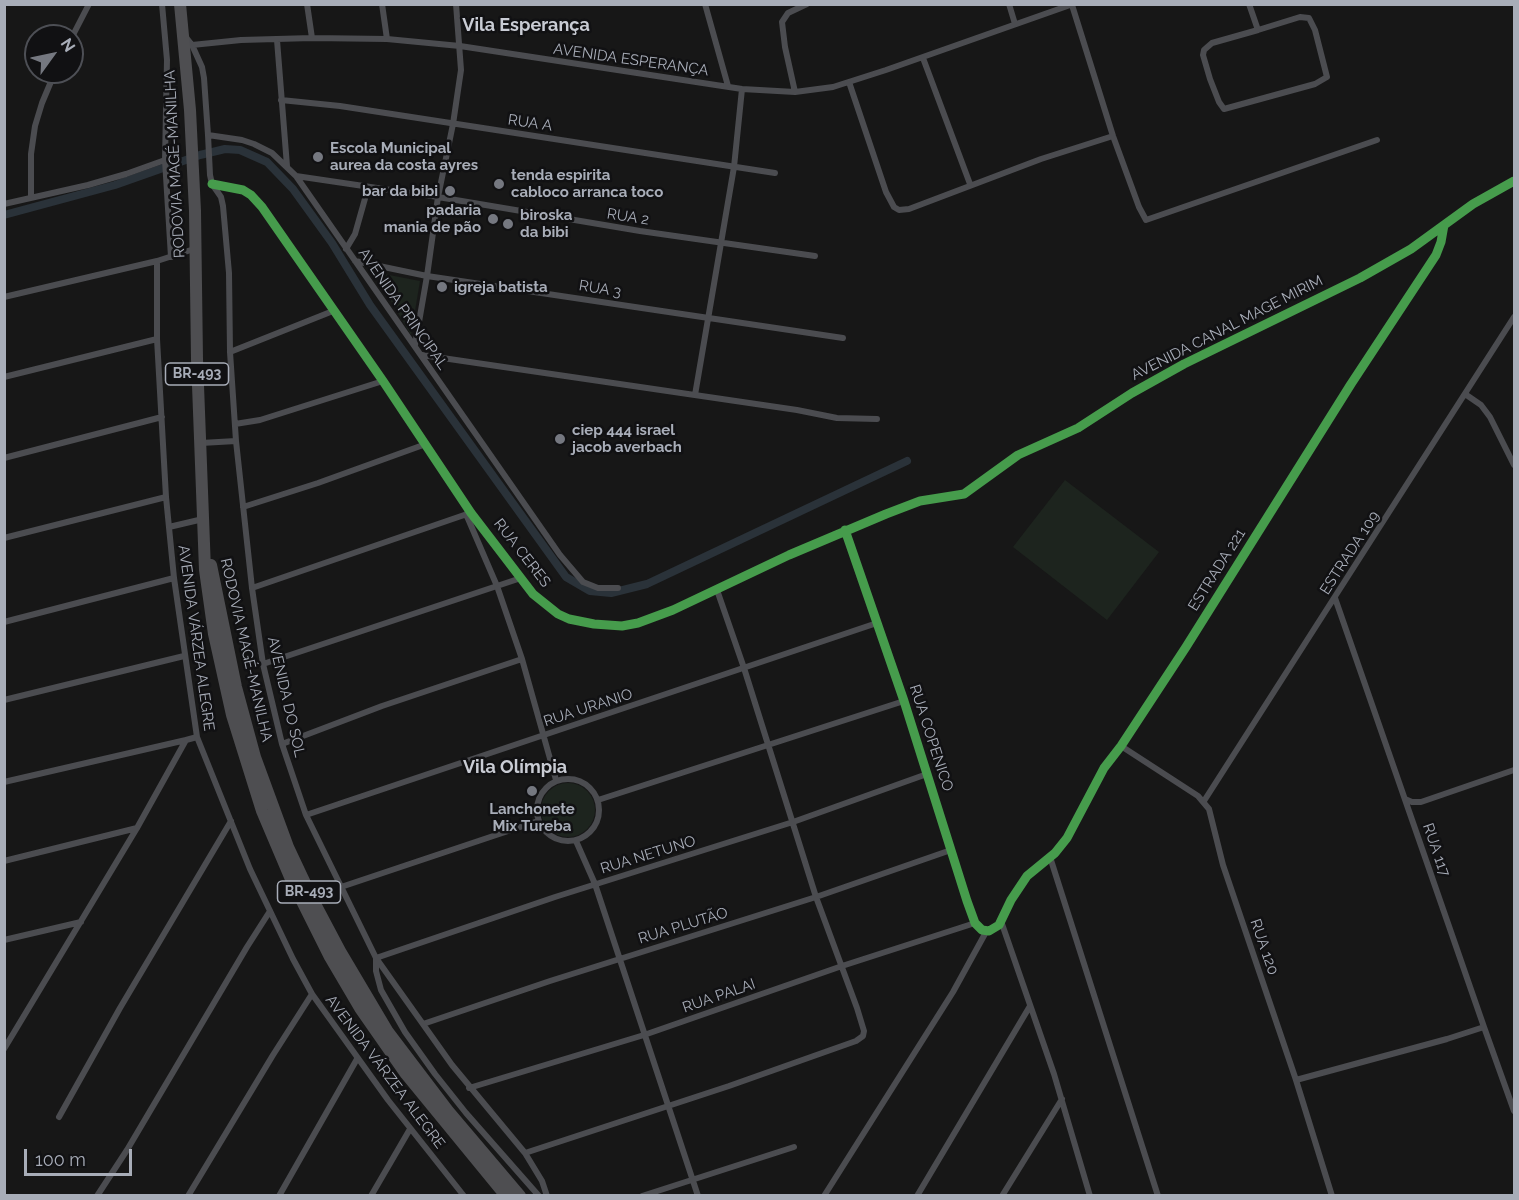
<!DOCTYPE html>
<meta charset="utf-8">
<style>
body{margin:0}
#map{position:relative;width:1519px;height:1200px;overflow:hidden;background:#171717;font-family:Raleway,sans-serif}
canvas{display:block}
.frame{position:absolute;inset:0;border:6px solid #a8adb8;pointer-events:none}
.north{position:absolute;left:24px;top:24px;width:60px;height:60px;box-sizing:border-box;background:#111113;border:2px solid #4d4f55;border-radius:50%;rotate:57deg;font-size:16px;font-weight:700;line-height:24px;text-align:center;color:#a8adb8}
.north::after{content:'';display:block;margin:auto;width:21px;height:27px;background:#757880;clip-path:polygon(50% 0,100% 100%,50% 72%,0 100%)}
.scale{position:absolute;left:24px;top:1149px;width:108px;height:27px;box-sizing:border-box;border:3px solid #a8adb8;border-top:0;padding-left:8px;font-size:18px;line-height:21px;white-space:nowrap;color:#a8adb8;-webkit-text-stroke:4px #111113;paint-order:stroke}
</style>
<div id="map">
<canvas width="1519" height="1200"></canvas>
<div class="frame"></div>
<div class="north">N</div>
<div class="scale">100 m</div>
</div>
<script>
const g = document.querySelector('canvas').getContext('2d');
g.lineJoin = 'round';
function fill(path, color) { g.fillStyle = color; g.fill(path, 'evenodd'); }
const shape = rows => new Path2D(rows.map(r => 'M' + r).join(''));
function strokePath(path, color, width, dash) { g.strokeStyle = color; g.lineWidth = width; g.lineCap = dash ? 'butt' : 'round'; g.setLineDash(dash || []); g.stroke(path); }
function drawText(font, color, halo, rows, align = 'center') {
  g.font = font + ' Raleway,sans-serif'; g.lineWidth = 5; g.setLineDash([]); g.textBaseline = 'middle'; g.strokeStyle = halo; g.fillStyle = color; for (const [text, x, y, turn = 0] of rows) {
    g.save(); g.translate(x, y); g.rotate((+turn || 0) * Math.PI / 180); g.textAlign = isNaN(turn) ? turn : align; if (halo) g.strokeText(text, 0, 0); g.fillText(text, 0, 0); g.restore();
  }
}
fill(shape([
 [374,272,420,281,411,335],
 [1065,480,1159,552,1107,620,1013,547],
 '541 810a27 27 0 1 1 54 0a27 27 0 1 1-54 0Z'
]), '#1d241e');
strokePath(shape([
 [4,215,115,185,200,155,225,149,240,150,267,162,293,189,332,243,370,305,566,577,590,591,611,593,647,584,907,461]
]), '#2a3239', 8);
strokePath(shape([
 [307,4,312,38],
 [382,4,387,39],
 [705,4,728,86],
 [1009,4,1015,24],
 [1249,4,1258,30,1212,43,1204,50,1203,55,1210,79,1219,102,1224,109,1315,84,1327,77,1315,30,1309,18,1300,17,1258,30],
 [1072,5,1113,136,1139,207,1146,220,1377,140],
 [185,36,192,45,241,40,312,38,387,39,460,46,742,89,795,92,833,87,886,70,1073,4],
 [72,37,89,4],
 [277,40,287,166],
 [192,45,202,67,204,78,208,135,242,140,254,144,272,153,296,176,560,555,583,582,598,588,618,588],
 [923,58,970,184],
 [849,82,886,192,894,207,899,210,909,209,1041,159,1113,136],
 [795,92,785,47,782,22,788,13,807,4],
 [281,100,340,106,775,173],
 [208,135,210,175,212,184,221,197,223,206,229,273,230,352,236,441,252,588,263,664,282,744,306,815,376,958,452,1065,525,1153],
 [165,160,171,257],
 [296,176,438,197,640,231,815,256],
 [212,184,243,190,251,195,262,207,383,381,471,513,533,594,558,614,569,619,594,624,622,626,638,623,673,610,789,555,886,514,920,501,964,494,1018,455,1078,428,1132,393,1184,364,1360,278,1411,249,1473,204,1514,181],
 [31,198,31,154,35,126,42,103,55,72],
 [4,204,88,185,126,174,165,160,167,60,162,4],
 [346,249,355,234,368,188],
 [157,261,157,339,166,497,174,578,197,737,250,869,293,959,312,994,388,1100,464,1196],
 [355,261,427,276,843,338],
 [4,297,157,261,194,249],
 [415,345,427,276,438,197,453,124,461,70,456,4],
 [230,352,333,311],
 [422,355,797,410,837,418,877,419],
 [4,377,157,339],
 [1465,394,1481,405,1490,417,1514,465],
 [695,395,734,167,742,89],
 [235,424,260,420,383,381],
 [201,443,236,441],
 [4,458,162,417],
 [243,507,318,483,426,444],
 [466,514,497,586,522,659,556,780],
 [169,527,203,519],
 [845,530,904,701,967,901,975,923,982,930,989,931,999,925,1011,900,1027,876,1055,853,1067,838,1104,768,1121,746,1186,647,1351,384,1436,255,1441,242,1444,225],
 [4,538,166,497],
 [252,588,470,513],
 [1335,598,1484,1027,1514,1111],
 [4,622,174,578],
 [263,664,521,578],
 [4,700,184,656],
 [282,744,382,706,522,659],
 [1121,746,1198,796,1209,809,1223,865,1296,1080,1332,1196],
 '537 810a31 31 0 1 1 62 0a31 31 0 1 1-62 0Z',
 [4,782,186,740],
 [1405,799,1412,802,1421,802,1514,770],
 [598,800,904,701],
 [1204,801,1514,317],
 [306,815,877,623],
 [576,841,595,884,698,1196],
 [1050,857,1158,1196],
 [4,861,137,828],
 [313,900,341,887,538,821],
 [1001,921,1054,1074,1090,1196],
 [4,940,81,922],
 [423,1024,550,981,816,897,951,850],
 [4,1049,137,828,186,740,197,737],
 [1296,1080,1447,1039,1484,1027],
 [469,1088,644,1035,842,966,975,923],
 [59,1117,120,1008,231,821],
 [97,1196,127,1150,247,947,270,911],
 [188,1196,273,1055,312,994],
 [279,1196,357,1059],
 [371,1196,410,1129],
 [539,1196,466,1113,435,1074,405,1032,381,990,376,971,376,958,555,897,793,822,927,774],
 [547,1196,542,1181,525,1153,729,1086,856,1041,863,1036,864,1031,857,1008,816,897,744,668,717,590],
 [642,1196,794,1147],
 [824,1196,953,992,986,932],
 [917,1196,1030,1006],
 [1002,1196,1062,1099]
]), '#4b4c50', 6);
strokePath(shape([
 [180,4,190,110,195,211,197,359,205,570,214,634,232,715,262,811,290,877,330,957,360,1008,406,1074,506,1196],
 [211,565,236,687,255,757,288,847,313,900,340,951,388,1032,448,1111,520,1196]
]), '#4e4e51', 12);
strokePath(shape([
 [212,184,243,190,251,195,262,207,383,381,471,513,533,594,558,614,569,619,594,624,622,626,638,623,673,610,789,555,886,514,920,501,964,494,1018,455,1078,428,1132,393,1184,364,1360,278,1411,249,1473,204,1514,181],
 [845,530,904,701,967,901,975,923,982,930,989,931,999,925,1011,900,1027,876,1055,853,1067,838,1104,768,1121,746,1186,647,1351,384,1436,255,1441,242,1444,225]
]), '#469c4c', 9);
for (const [x, y, r, color] of [
 [318,157,6,"#757880"],
 [499,184,6,"#757880"],
 [450,191,6,"#757880"],
 [493,219,6,"#757880"],
 [508,224,6,"#757880"],
 [442,287,6,"#757880"],
 [560,439,6,"#757880"],
 [532,791,6,"#757880"]
]) { const dot = new Path2D(); dot.arc(x, y, r, 0, 2 * Math.PI); g.fillStyle = color; g.fill(dot); strokePath(dot, '#111113', 2); }
for (const [x, y, w] of [
 [197,374,63],
 [309,892,63]
]) { const box = new Path2D(); box.roundRect(x - w / 2, y - 11, w, 22, 4.5); g.fillStyle = '#111113'; g.fill(box); strokePath(box, '#a8adb8', 1.5); }
drawText('bold 14px', '#a8adb8', null, [
 ["BR-493",197,374],
 ["BR-493",309,892]
]);
drawText('15px', '#a8adb8', '#111113', [
 ["AVENIDA ESPERANÇA",631,60,8],
 ["RUA A",530,123,8],
 ["RODOVIA MAGÉ-MANILHA",175,164,-93],
 ["RUA 2",628,217,9],
 ["RUA 3",600,289,9],
 ["AVENIDA PRINCIPAL",403,309,55],
 ["AVENIDA CANAL MAGE MIRIM",1227,328,-27],
 ["RUA CERES",522,553,52],
 ["ESTRADA 109",1350,553,-57],
 ["ESTRADA 221",1217,570,-58],
 ["AVENIDA VÁRZEA ALEGRE",196,638,82],
 ["RODOVIA MAGÉ-MANILHA",246,650,77],
 ["AVENIDA DO SOL",286,697,77],
 ["RUA URANIO",588,708,-18],
 ["RUA COPENICO",931,738,72],
 ["RUA 117",1436,850,71],
 ["RUA NETUNO",648,855,-17],
 ["RUA PLUTÃO",683,926,-17],
 ["RUA 120",1264,947,71],
 ["RUA PALAI",719,996,-19],
 ["AVENIDA VÁRZEA ALEGRE",385,1072,53]
]);
drawText('bold 15px', '#a8adb8', '#111113', [
 ["Escola Municipal",330,148],
 ["aurea da costa ayres",330,165],
 ["tenda espirita",511,175],
 ["cabloco arranca toco",511,192],
 ["bar da bibi",438,191,"right"],
 ["padaria",481,210,"right"],
 ["mania de pão",481,227,"right"],
 ["biroska",520,215],
 ["da bibi",520,232],
 ["igreja batista",454,287],
 ["ciep 444 israel",572,430],
 ["jacob averbach",572,447],
 ["Lanchonete",532,809,"center"],
 ["Mix Tureba",532,826,"center"]
], 'left');
drawText('bold 18px', '#c9ccd4', '#111113', [
 ["Vila Esperança",526,26],
 ["Vila Olímpia",515,768]
]);
</script>
